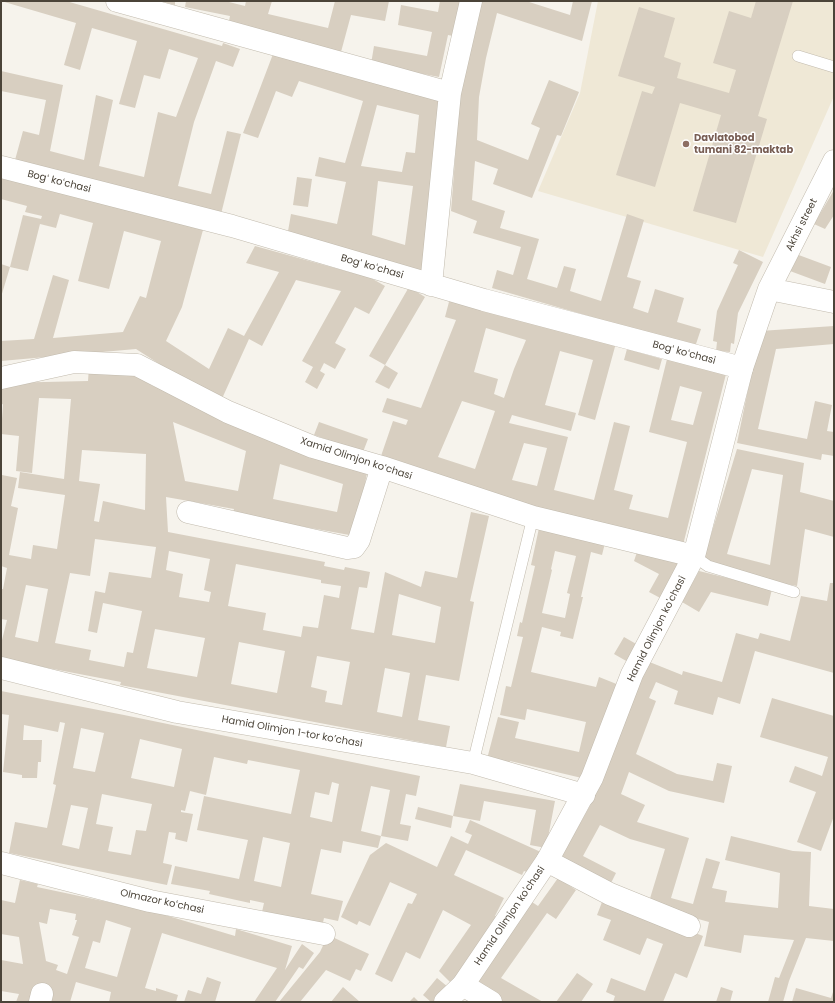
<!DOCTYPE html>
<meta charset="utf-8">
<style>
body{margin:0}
#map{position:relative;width:835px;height:1003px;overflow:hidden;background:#f6f3ec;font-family:Poppins,sans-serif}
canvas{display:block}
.frame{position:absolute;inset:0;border:2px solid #4b4439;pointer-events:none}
</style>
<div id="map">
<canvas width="835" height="1003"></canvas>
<div class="frame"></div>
</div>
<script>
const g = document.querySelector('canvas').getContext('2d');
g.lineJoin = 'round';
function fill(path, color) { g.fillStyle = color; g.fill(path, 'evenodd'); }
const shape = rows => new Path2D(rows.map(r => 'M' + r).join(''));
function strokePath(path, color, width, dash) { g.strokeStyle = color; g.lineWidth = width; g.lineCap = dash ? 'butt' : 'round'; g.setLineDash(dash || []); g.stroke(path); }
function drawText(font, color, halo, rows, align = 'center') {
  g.font = font + ' Poppins,sans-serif'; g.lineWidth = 3; g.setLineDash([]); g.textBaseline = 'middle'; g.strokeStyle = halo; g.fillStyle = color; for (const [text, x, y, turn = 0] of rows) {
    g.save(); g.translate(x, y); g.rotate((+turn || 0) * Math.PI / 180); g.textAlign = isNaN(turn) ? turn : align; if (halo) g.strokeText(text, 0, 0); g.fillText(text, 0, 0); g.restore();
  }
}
fill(shape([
 [598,1,834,1,834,96,763,257,538,191,580,93]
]), '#efe8d6');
fill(shape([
 [1,1,66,1,222,46,223,43,240,49,233,67,216,61,194,122,178,186,211,194,227,131,241,134,220,218,15,160,23,131,39,135,46,100,1,91,1,71,63,85,50,151,84,160,96,95,113,100,99,166,144,177,158,112,176,117,198,58,169,49,160,79,144,75,135,108,119,104,137,41,92,28,80,70,64,65,76,23],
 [160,1,175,1,175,5],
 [186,1,225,1,245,6,246,1,272,1,268,14,328,28,335,1,389,1,385,21,351,15,341,52,229,21,230,16,185,7],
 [440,1,460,1,453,36,448,35,439,77,371,64,374,46,427,56,432,32,398,25,401,5,438,12],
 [480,1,526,1,570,15,573,1,592,1,582,41,497,13,486,58,479,97,477,140,528,160,540,128,531,124,549,80,579,92,561,136,557,135,532,198,493,184,498,169,475,161,472,200,505,211,500,228,539,239,527,279,557,288,564,266,576,269,570,291,601,301,627,214,644,220,627,277,641,281,633,308,648,313,655,289,684,298,677,322,701,329,695,347,492,288,497,270,513,275,521,247,473,233,477,221,451,211,460,94],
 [756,1,793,1,758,116,767,119,736,223,693,211,721,115,680,103,655,187,616,175,642,91,652,94,655,87,618,76,639,7,675,18,664,57,681,63,677,78,729,93,736,70,713,63,729,11,751,18],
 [273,54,441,101,424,272,287,237,291,214,337,224,346,182,315,176,319,157,345,163,363,101,299,81,292,97,276,91,258,138,243,133],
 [377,105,419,115,415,153,406,152,402,172,361,166],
 [378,181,413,186,405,245,372,235],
 [1,177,203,230,182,307,166,341,209,369,228,328,244,336,279,272,246,263,255,246,371,278,385,286,369,314,355,307,335,343,346,349,335,369,324,363,320,371,325,374,317,389,305,382,313,367,302,361,341,291,296,280,262,346,249,339,220,403,136,349,1,361,1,341,34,339,53,275,69,280,53,338,123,332,140,296,146,298,161,241,124,231,109,289,78,281,93,223,60,214,56,228,40,224,28,271,10,267,1,297,1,264,10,267,23,215,41,219,42,216,25,212,27,206,1,199],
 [297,177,312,179,308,207,293,205],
 [834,190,834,215,825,229,814,224],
 [739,250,763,262,738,313,734,344,731,343,730,352,716,351,717,342,713,341,717,311,738,265,733,263],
 [796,254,831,267,825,284,790,271],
 [409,287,425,297,385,365,369,356],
 [450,298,616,343,595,420,578,415,593,360,560,351,545,405,576,413,571,431,512,415,509,423,568,437,554,490,594,500,614,422,630,426,614,490,633,495,629,509,668,518,687,442,649,432,667,359,726,374,683,545,484,496,381,456,393,421,406,425,408,420,382,412,387,398,421,408,456,320,445,317],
 [486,328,526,340,514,369,504,398,494,394,498,379,474,372],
 [680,386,702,392,693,425,671,420],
 [462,401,495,411,475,469,438,457],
 [524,443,547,448,537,486,512,480],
 [834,326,834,344,776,349,758,429,807,439,815,401,832,405,827,431,834,432,834,456,822,454,821,460,737,443,760,331],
 [627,349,662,359,659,370,624,360],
 [385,365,398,373,389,389,375,382],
 [89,367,148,373,151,385,267,437,368,468,355,536,233,514,234,509,166,497,168,532,325,562,324,566,344,570,345,567,370,572,367,588,359,587,351,629,374,633,385,572,421,587,425,571,457,578,471,512,489,516,470,601,474,602,459,681,426,675,418,720,450,726,446,747,120,685,121,682,1,659,1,639,2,640,7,620,1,619,1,589,3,589,7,568,1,566,2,475,17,478,11,506,18,508,9,555,31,559,33,545,57,549,65,495,18,488,20,472,64,479,71,399,39,398,32,473,16,471,19,436,1,434,3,404,1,405,1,383,88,381],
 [173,422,246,451,238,491,185,481],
 [82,450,146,454,145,510,103,501,99,522,94,521,100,484,79,481],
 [280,464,343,484,337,512,273,499],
 [95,539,156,547,151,578,109,572,105,593,95,591,88,631,97,633,103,603,142,611,133,653,127,652,124,667,89,660,91,650,55,643,70,573,90,576],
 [169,551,210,559,204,590,211,592,209,602,179,597,183,574,166,570],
 [236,564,321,580,321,583,341,586,339,598,324,595,318,628,303,626,301,637,263,630,266,613,228,606],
 [26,585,48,589,38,642,15,637],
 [399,594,441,607,435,643,392,635],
 [155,629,205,638,197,677,147,668],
 [239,642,285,651,277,693,231,684],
 [317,656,350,662,342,705,325,702,327,691,311,687],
 [385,668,410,673,402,717,377,712],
 [319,422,368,439,363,452,314,435],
 [737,449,804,463,800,492,834,501,834,537,805,529,797,586,786,584,703,561],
 [752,469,783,475,770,565,727,554],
 [539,528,605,543,602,555,591,552,581,597,583,597,573,639,560,636,561,632,542,627,531,672,596,687,599,677,619,685,586,779,510,761,509,764,487,759,498,717,519,722,515,738,579,752,586,722,527,709,525,720,500,715,506,686,511,687,523,637,517,636,520,622,522,623,535,566,531,565],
 [555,551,576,556,567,593,570,594,565,618,542,613,552,570,551,569],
 [638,549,684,563,664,600,649,592,659,574,634,561],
 [699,571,772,589,768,606,711,592,699,612,682,602],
 [830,583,834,583,834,673,755,651,740,704,718,697,713,715,674,704,678,691,656,682,649,698,656,701,636,754,677,774,713,781,717,763,732,766,724,803,669,791,629,772,621,794,645,805,637,822,689,838,671,898,693,904,706,858,720,862,712,888,727,891,725,902,778,908,780,873,725,860,731,836,793,851,811,852,809,906,834,909,834,941,806,938,789,981,783,1002,768,1002,775,977,779,978,794,940,744,935,741,953,704,946,709,922,648,905,665,849,630,839,600,825,583,856,616,873,608,889,558,863,592,802,647,661,682,675,683,671,722,682,736,633,758,639,760,633,790,641,801,596,827,601],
 [624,637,638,645,628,662,614,654],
 [1,691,124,715,420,776,416,796,406,794,400,824,411,826,408,841,381,836,390,790,371,786,361,831,381,836,378,848,343,841,341,853,321,849,311,894,343,901,338,921,324,918,322,927,262,912,264,903,250,900,250,903,209,894,210,891,171,884,175,866,239,879,248,840,197,830,204,796,291,814,300,770,248,760,247,764,214,757,206,795,190,791,185,811,181,810,181,812,193,814,187,842,175,839,176,833,169,832,163,863,172,865,167,885,9,853,15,822,47,828,56,785,53,784,65,723,60,722,58,732,24,725,23,740,42,740,41,762,38,762,37,778,22,778,22,775,3,772,9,715,1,714],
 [81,728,104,733,95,772,73,768],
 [140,739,182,749,174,787,131,778],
 [332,782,339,784,332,822,310,817,315,792,329,795],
 [102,794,152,804,146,831,136,830,131,855,108,851,113,827,96,824],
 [71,805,88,808,79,849,62,845],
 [263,837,290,843,281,887,254,881],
 [772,698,834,716,834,816,821,851,797,842,816,792,789,782,795,766,822,776,828,757,760,737],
 [460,784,555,801,546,848,530,845,536,810,484,801,480,821,453,816,451,828,415,819,418,807,453,816],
 [470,820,543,853,533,875,524,871,522,875,466,850,454,875,504,898,495,916,498,918,452,984,439,971,471,925,443,910,420,959,406,952,392,982,375,974,408,903,412,904,417,894,390,882,370,926,359,921,357,925,341,917,370,855,386,843,437,867,451,836,468,844,472,835,465,832],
 [558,878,576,890,556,919,547,913,501,978,543,1002,501,1002,473,985,532,902,538,906],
 [20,880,38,884,37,887,155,912,235,936,236,929,292,946,285,970,302,944,314,953,303,969,299,967,275,1002,254,1002,277,968,162,933,145,988,156,991,156,988,178,995,176,1002,109,1002,111,992,76,982,70,1002,50,1002,53,992,38,987,34,1002,16,1002,19,994,1,991,1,960,23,964,19,937,1,934,1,900,15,903],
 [50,909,76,914,75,920,77,920,72,935,79,937,67,974,56,970,58,965,46,961,39,922,47,924],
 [106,920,131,928,117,977,85,968,93,941,100,943],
 [604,897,703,936,687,978,675,973,663,1002,613,1002,615,996,606,992,611,978,645,991,663,944,647,938,640,955,603,940,611,920,597,915],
 [328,935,369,954,361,971,356,969,350,981,326,970,300,1002,279,1002,320,952],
 [577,973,593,984,581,1002,556,1002],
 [207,977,221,982,215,1002,184,1002,188,990,201,994],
 [437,978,448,987,435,1002,431,1002,423,995],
 [343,987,360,1002,331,1002],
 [721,987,733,991,730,1002,716,1002],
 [796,988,831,998,834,989,834,1002,792,1002],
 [414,997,419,1002,409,1002]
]), '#d8cfc1');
const service = shape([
 [798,56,834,67],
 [694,556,708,566,794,592],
 [473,763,533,517]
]);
const minor = shape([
 [117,1,450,93],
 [1,167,232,226,484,300,742,368],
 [431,285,450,93,471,1],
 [1,378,74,362,137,365,228,412,313,447,382,467,533,517,694,556],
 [188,512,347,548,354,547,359,540,382,467],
 [1,668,177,712,473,763,584,795],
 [547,861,610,894,689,926],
 [1,863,150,901,324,934],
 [463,985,491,1002],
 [40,1002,42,994]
]);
const tertiary = shape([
 [769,289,834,302],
 [445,1002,463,985,547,861,592,778,632,674,694,556,742,368,769,289,834,161]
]);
strokePath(service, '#c2bbae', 12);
strokePath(minor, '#c2bbae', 23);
strokePath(tertiary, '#c2bbae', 23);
strokePath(service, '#fff', 11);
strokePath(minor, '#fff', 22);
strokePath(tertiary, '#fff', 22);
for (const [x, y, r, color] of [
 [686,144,4,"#8d6e63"]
]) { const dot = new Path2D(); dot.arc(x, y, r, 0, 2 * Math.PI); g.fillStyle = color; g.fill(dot); strokePath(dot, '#fff', 1.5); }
drawText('bold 10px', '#785e54', '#fff', [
 ["Davlatobod",694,138],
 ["tumani 82-maktab",694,150]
], 'left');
drawText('10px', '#4b4439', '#fff', [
 ["Bogʻ koʻchasi",59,182,14],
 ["Akhsi street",802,225,-63],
 ["Bogʻ koʻchasi",372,267,16],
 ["Bogʻ koʻchasi",684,353,15],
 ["Xamid Olimjon koʻchasi",356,459,18],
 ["Hamid Olimjon ko'chasi",657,629,-63],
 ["Hamid Olimjon 1-tor koʼchasi",292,732,10],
 ["Olmazor koʻchasi",162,902,12],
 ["Hamid Olimjon ko'chasi",510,916,-56]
]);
</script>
